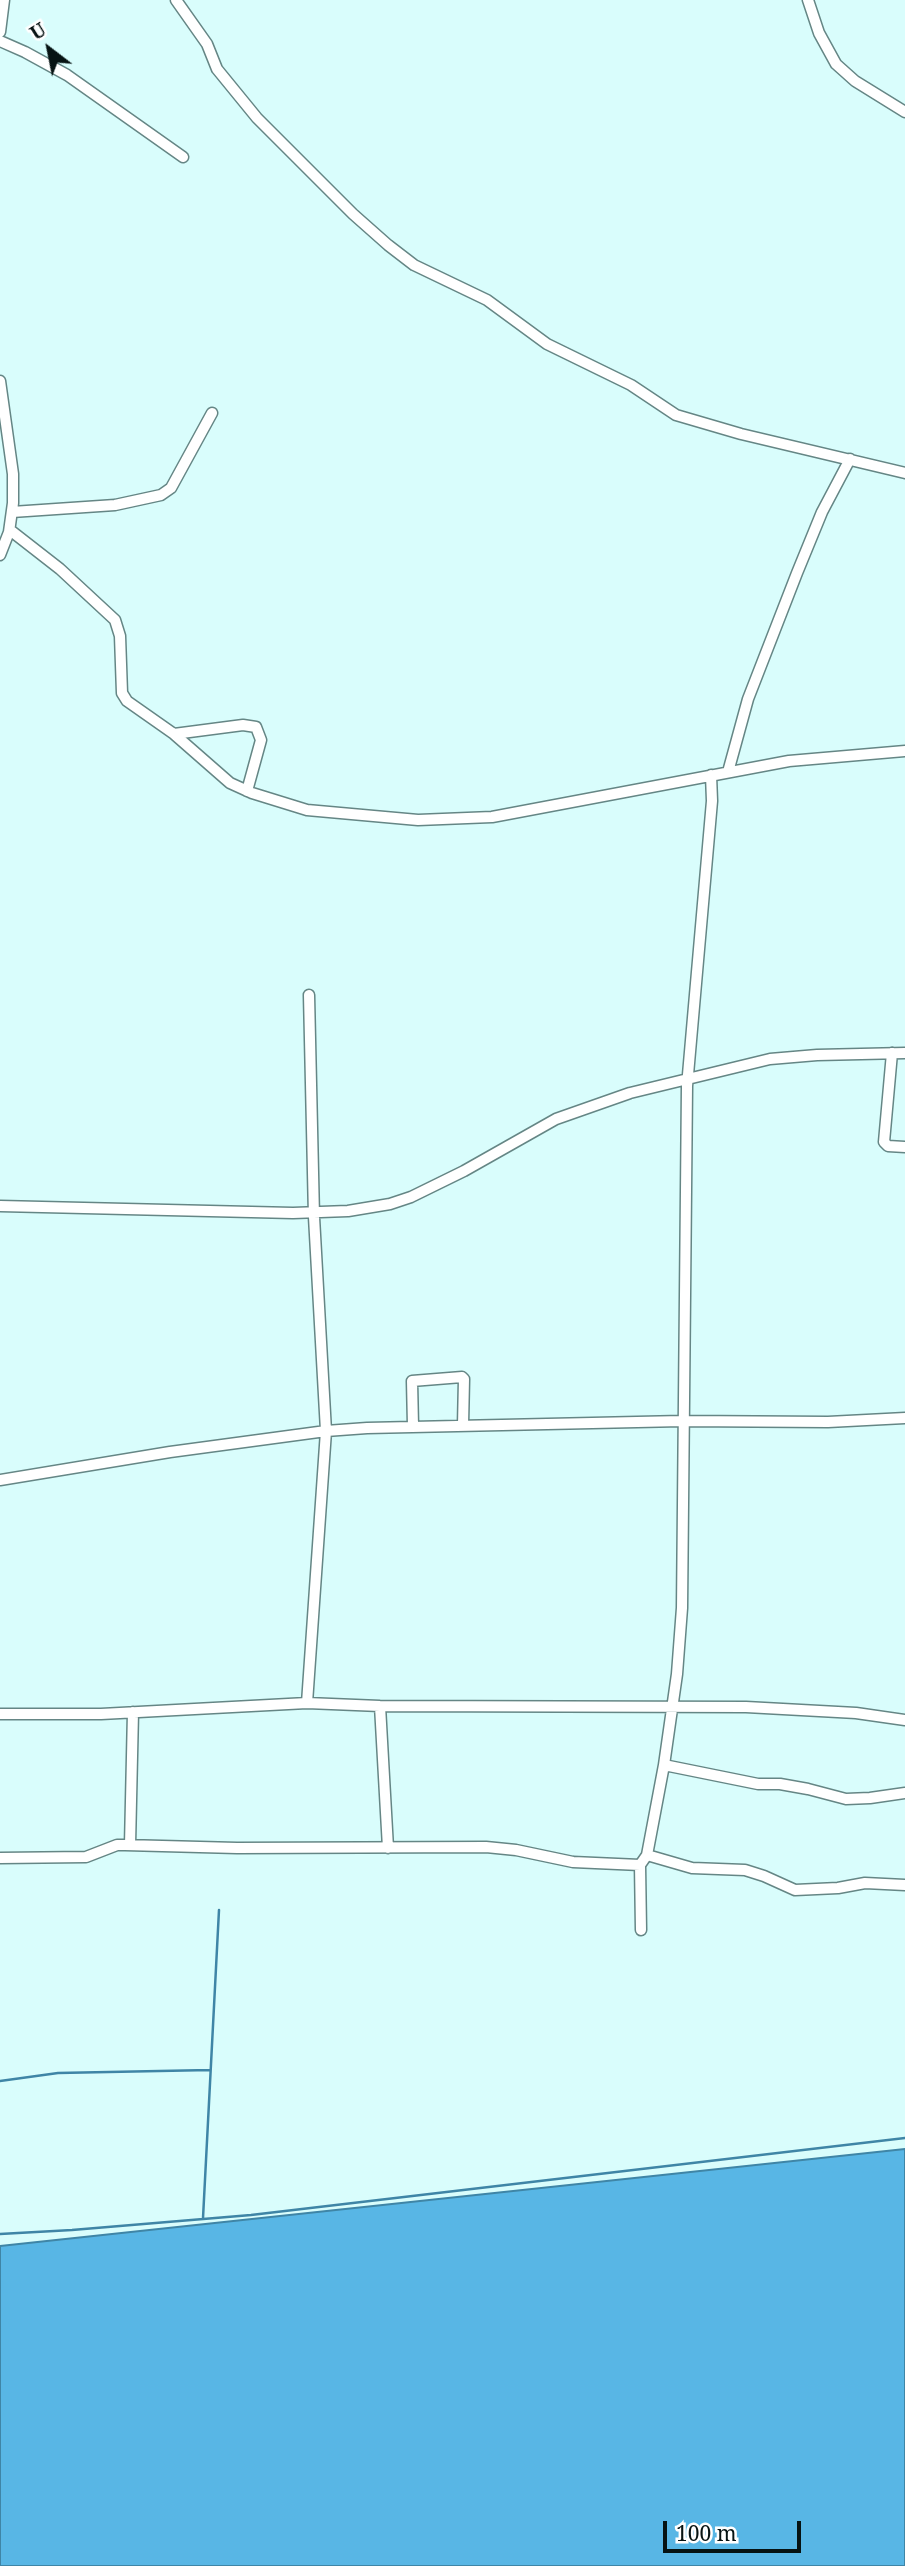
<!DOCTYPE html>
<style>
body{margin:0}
#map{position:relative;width:905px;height:2566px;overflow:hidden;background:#d9fdfc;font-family:"Noto Serif",serif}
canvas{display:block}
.north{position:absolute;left:14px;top:14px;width:70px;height:70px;-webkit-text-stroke:5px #fff;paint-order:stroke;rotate:328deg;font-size:19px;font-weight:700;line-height:28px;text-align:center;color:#061313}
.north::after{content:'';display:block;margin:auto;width:24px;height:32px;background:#061313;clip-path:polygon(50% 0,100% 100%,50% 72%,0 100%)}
.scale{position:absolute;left:663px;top:2521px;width:138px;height:32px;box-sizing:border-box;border:4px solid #061313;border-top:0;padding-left:9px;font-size:21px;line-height:24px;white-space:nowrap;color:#061313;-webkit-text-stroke:5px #fff;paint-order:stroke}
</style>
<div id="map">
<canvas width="905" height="2566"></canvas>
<div class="north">U</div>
<div class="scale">100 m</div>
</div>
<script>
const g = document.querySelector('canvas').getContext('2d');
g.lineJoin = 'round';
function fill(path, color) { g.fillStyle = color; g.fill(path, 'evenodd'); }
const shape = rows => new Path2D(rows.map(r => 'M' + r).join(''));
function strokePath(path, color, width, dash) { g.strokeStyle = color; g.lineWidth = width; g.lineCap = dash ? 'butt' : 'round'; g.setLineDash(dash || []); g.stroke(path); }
const water = shape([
 [905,2149,905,2566,0,2566,0,2246,905,2149]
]);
fill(water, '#58b6e5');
strokePath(water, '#3f85a6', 2);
strokePath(shape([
 [0,2081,58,2073,210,2070],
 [203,2218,219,1910],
 [0,2234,72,2230,251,2215,905,2138]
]), '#3f85a6', 2.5);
const minor = shape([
 [176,0,207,44,217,69,257,118,353,214,388,245,414,265,487,300,547,344,631,385,676,415,741,434,905,473],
 [808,0,819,33,836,64,855,81,905,112],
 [0,32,4,0],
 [0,41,25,52,67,75,183,157],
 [0,381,13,474,13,503,9,532,0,555],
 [12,512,115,505,161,495,171,488,212,413],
 [10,530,60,569,115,620,120,636,122,693,127,701,174,734,230,783,252,793,307,810,418,820,492,817,789,761,905,751],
 [174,734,243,725,256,727,261,740,247,791],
 [728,772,748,699,797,573,822,512,850,459],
 [892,1053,884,1142,888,1146,905,1147],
 [0,1206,293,1213,348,1211,390,1204,411,1197,464,1171,556,1119,630,1093,770,1059,817,1055,905,1053],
 [413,1426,412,1381,462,1377,464,1379,463,1425],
 [0,1480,170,1452,326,1431,367,1428,682,1421,828,1422,905,1418],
 [307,1703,326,1431,314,1217,309,995],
 [380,1706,388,1848],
 [0,1714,101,1714,307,1703,380,1706,746,1707,856,1713,905,1720],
 [664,1765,758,1784,780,1784,808,1789,846,1799,870,1798,905,1793],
 [130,1845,133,1712],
 [647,1855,692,1868,745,1870,764,1876,795,1890,838,1888,865,1883,905,1885],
 [0,1858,86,1857,117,1845,125,1845,237,1848,486,1847,516,1850,573,1862,640,1865],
 [641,1930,640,1865,647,1855,664,1765,677,1674,682,1608,687,1086,712,801,711,775]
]);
strokePath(minor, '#658685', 13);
strokePath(minor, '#fff', 10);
</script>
